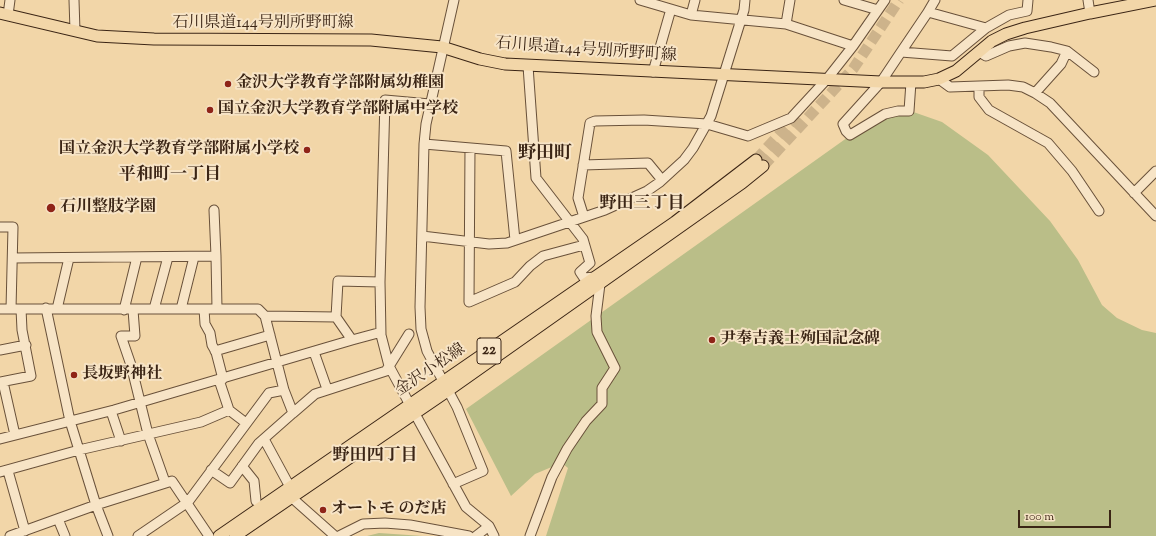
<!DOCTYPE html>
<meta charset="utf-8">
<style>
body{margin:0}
#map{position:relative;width:1156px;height:536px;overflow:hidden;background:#f2d6a8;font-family:"Sorts Mill Goudy",serif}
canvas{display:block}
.scale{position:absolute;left:1018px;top:510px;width:93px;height:18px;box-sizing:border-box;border:2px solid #3b2515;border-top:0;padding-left:5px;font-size:12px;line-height:14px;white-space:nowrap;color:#3b2515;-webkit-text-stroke:3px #f7e4c6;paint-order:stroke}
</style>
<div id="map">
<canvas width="1156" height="536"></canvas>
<div class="scale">100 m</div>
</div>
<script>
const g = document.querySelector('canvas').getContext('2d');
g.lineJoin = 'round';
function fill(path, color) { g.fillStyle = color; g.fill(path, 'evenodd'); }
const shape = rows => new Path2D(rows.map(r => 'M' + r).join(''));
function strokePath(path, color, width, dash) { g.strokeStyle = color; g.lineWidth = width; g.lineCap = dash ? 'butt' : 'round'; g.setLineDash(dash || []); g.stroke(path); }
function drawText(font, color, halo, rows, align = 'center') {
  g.font = font + ' "Sorts Mill Goudy","Noto Serif JP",serif'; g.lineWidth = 4; g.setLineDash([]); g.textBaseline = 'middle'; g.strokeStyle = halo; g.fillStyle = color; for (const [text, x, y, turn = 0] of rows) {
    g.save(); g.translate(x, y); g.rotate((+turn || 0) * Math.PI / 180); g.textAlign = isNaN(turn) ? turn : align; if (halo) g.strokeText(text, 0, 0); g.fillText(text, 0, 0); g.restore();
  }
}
fill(shape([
 [902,108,942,122,988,155,1050,221,1078,260,1102,305,1117,318,1142,330,1156,333,1156,536,546,536,568,468,563,464,554,466,535,474,511,496,466,409,858,130],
 [379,533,423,536,367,536]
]), '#babe88');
strokePath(shape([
 [756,160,799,113],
 [763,166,853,69,899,0]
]), '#cdb38b', 11, [11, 5.5]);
const minor = shape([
 [74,0,75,31],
 [640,0,691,15,786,24,790,0],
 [1088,0,1090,13],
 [878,10,885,0],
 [928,12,935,0],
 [8,15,10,0],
 [691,15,695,0],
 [786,24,853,46,878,10,844,0],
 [901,52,928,12,986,28],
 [979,52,986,56,1009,46,1025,43,1051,47,1067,51],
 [528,66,536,178,583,239,590,263,580,272,584,278,595,277,600,284,596,316,597,332,615,368,602,388,602,404,586,421,567,449,552,477,530,536],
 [653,72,671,9],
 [939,79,950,87,1008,85,1023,87,1035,93,1050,103,1156,216],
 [911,82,909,111,898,111,885,114,850,135,846,131,843,124,881,82,901,52,952,56,986,28,1009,15,1027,11,1028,0],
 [979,86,979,97,989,110,1048,143,1072,171,1099,211],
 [1035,93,1061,64,1067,51,1094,72],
 [424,144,506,151,515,240],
 [470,148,469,302,515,282,530,266,543,256,584,245],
 [583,165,648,163,662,180],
 [1134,193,1156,171],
 [584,217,578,198,590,123,595,121,644,120,707,124,748,136,791,118,827,79,853,46],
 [0,227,13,227,11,309],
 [422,236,489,244,507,243,605,210,647,191,660,182,684,160,693,148,711,116,744,10,745,0],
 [216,256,217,309],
 [13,258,216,256,214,210],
 [380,282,385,100,430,104],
 [46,308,70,421,96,505,108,536],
 [0,309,258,309,265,316,284,390,269,393,188,502,138,536],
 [57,309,69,258],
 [154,309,168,257],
 [181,309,194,257],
 [204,309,205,324,210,333,212,345,216,352,223,379],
 [124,310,137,257],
 [133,310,135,336,121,336,131,365,148,434,165,482],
 [336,317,338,281,380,282,381,335],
 [352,340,378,333,381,335,389,366,410,405],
 [0,350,26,345],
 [215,351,270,335],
 [314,352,327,389],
 [219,380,229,410,246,423],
 [0,382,31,376,22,330,21,309],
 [3,382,15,435],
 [284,390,293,413,315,394,386,371,409,334],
 [111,411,121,441],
 [414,412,466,507,489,526,494,536],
 [0,439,114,410,352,340,336,317,265,316],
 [264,439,290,487],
 [242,466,254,481,256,501],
 [211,470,230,483,259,443,293,413],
 [8,471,25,531],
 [0,472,79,450,201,422,229,410],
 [453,484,483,471,457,407,427,351,421,329,420,307,424,144,426,124,454,0],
 [291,497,335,536],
 [58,519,65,536],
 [10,536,96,505,172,481,209,536],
 [339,536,363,524,385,523,410,525,469,536],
 [476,536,489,526]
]);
const major = shape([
 [0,13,97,36,154,39,371,40,442,47,480,59,505,64,881,82,924,82,939,79,956,71,992,41,1006,34,1025,28,1090,13,1156,0],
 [219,536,675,222,756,160],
 [235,536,449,390,742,183,763,166]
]);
strokePath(minor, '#69513a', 11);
strokePath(major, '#3b2515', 13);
strokePath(minor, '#f7e4c6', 9);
strokePath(major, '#f2d6a8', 11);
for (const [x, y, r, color] of [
 [228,84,4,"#8f2418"],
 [210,110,4,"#8f2418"],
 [307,150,4,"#8f2418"],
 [51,208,5,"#8f2418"],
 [712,340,4,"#8f2418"],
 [74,375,4,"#8f2418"],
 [323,510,4,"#8f2418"]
]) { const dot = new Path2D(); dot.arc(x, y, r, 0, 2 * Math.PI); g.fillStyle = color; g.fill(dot); strokePath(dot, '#f7e4c6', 1.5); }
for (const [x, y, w] of [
 [489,351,24]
]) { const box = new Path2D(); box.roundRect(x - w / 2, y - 13, w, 26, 3); g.fillStyle = '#f7e4c6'; g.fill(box); strokePath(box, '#3b2515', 1); }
drawText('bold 15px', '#3b2515', null, [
 ["22",489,351]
]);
drawText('16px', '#3b2515', '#f7e4c6', [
 ["石川県道144号別所野町線",263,24],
 ["石川県道144号別所野町線",586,51,4],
 ["金沢小松線",431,371,-34]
]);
drawText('bold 16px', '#3b2515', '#f7e4c6', [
 ["金沢大学教育学部附属幼稚園",236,84],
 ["国立金沢大学教育学部附属中学校",218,110],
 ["国立金沢大学教育学部附属小学校",299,150,"right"],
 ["石川整肢学園",60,208],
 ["尹奉吉義士殉国記念碑",720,340],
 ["長坂野神社",82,375],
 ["オートモ のだ店",331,510]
], 'left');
drawText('bold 17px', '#3b2515', '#f7e4c6', [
 ["平和町一丁目",170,176],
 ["野田三丁目",642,205],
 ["野田四丁目",375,457]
]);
drawText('bold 18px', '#3b2515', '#f7e4c6', [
 ["野田町",545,155]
]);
</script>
